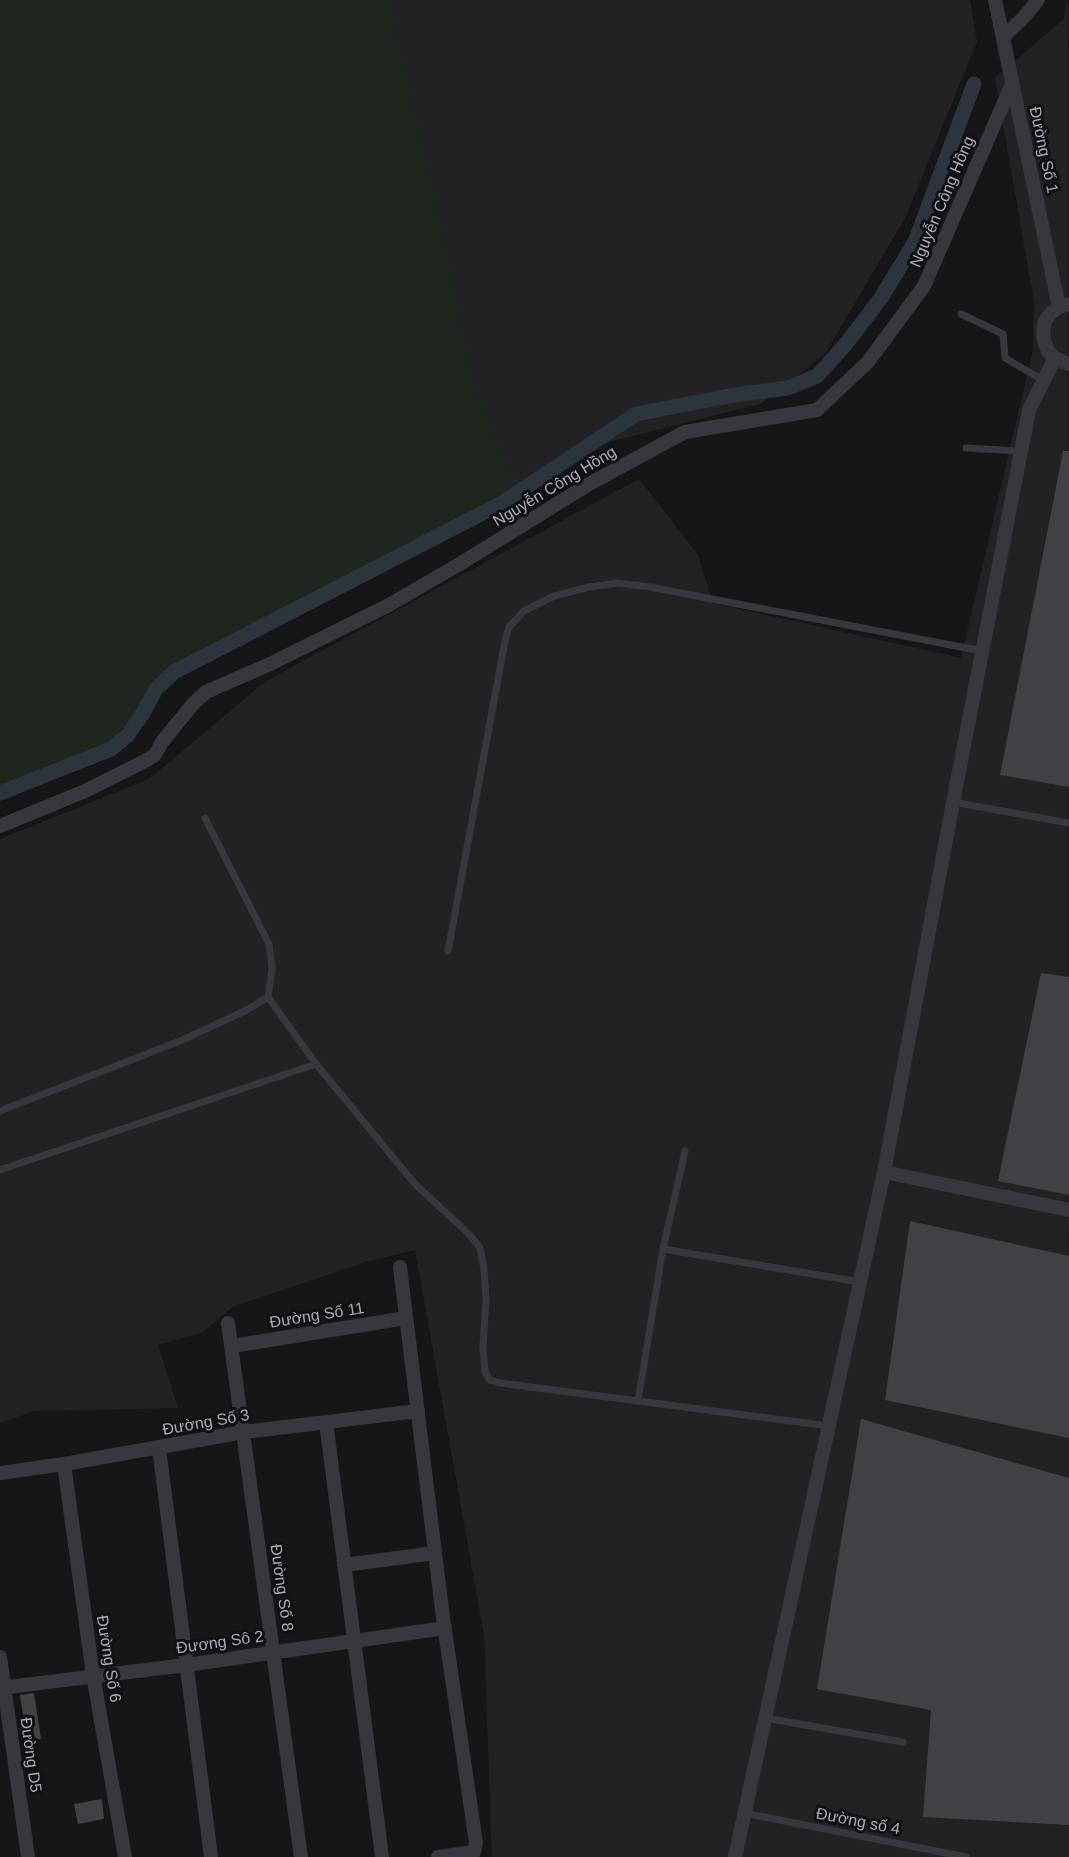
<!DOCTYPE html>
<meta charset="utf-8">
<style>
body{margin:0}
canvas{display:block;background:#161618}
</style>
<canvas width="1069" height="1857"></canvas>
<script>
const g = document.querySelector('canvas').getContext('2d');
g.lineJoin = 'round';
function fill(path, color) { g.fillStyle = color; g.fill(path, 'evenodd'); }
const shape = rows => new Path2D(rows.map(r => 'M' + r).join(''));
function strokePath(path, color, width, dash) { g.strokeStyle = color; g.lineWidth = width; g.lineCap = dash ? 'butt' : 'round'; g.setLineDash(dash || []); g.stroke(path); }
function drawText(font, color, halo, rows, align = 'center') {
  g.font = font + ' Arial,sans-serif'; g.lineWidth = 6; g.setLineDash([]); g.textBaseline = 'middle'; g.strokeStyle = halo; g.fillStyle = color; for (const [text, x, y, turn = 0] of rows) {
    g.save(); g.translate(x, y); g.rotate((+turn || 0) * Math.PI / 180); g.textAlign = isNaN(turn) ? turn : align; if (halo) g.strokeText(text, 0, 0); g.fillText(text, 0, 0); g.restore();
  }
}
fill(shape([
 [0,0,970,0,977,42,905,218,824,355,760,404,565,453,519,486,421,543,169,670,161,677,147,692,123,729,113,739,103,746,78,758,0,788],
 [1068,0,1069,1857,492,1857,484,1635,415,1250,365,1262,234,1306,203,1332,158,1345,178,1408,33,1411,0,1423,0,839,149,779,266,681,639,479,698,555,713,603,961,658,1033,350,1034,302,995,78,1063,20]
]), '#222225');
fill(shape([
 [0,0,389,0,451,268,472,381,494,436,519,486,464,518,389,560,177,665,161,677,153,684,133,716,113,739,91,752,0,788]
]), '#1e261f');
strokePath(shape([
 [0,793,111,749,127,736,143,713,156,689,174,672,502,503,636,414,734,395,788,388,817,376,845,345,881,298,915,242,974,84]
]), '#2c353c', 15);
fill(shape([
 [1063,451,1069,451,1069,787,1000,775],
 [1041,973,1069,977,1069,1195,998,1181],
 [910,1221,1069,1256,1069,1438,885,1400],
 [861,1419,1069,1478,1069,1825,923,1817,931,1710,817,1689],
 [34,1693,41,1739,27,1741,20,1695],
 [102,1799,104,1819,78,1824,74,1804]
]), '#404145');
strokePath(shape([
 [961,314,1003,334,1005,358,1043,380],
 [966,448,1020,451],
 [953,802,1069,823],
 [448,951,505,641,509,627,524,611,554,596,589,587,618,583,650,587,982,651],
 [268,997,316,1064,415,1184,470,1235,480,1248,484,1269,486,1299,483,1347,485,1372,490,1380,500,1383,829,1426],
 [0,1111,180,1041,245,1011,268,997,272,968,269,944,205,818],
 [0,1170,316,1064],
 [663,1249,860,1282],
 [638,1401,663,1249,685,1151],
 [765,1718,903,1742],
 [744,1813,966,1857]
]), '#37383d', 7);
strokePath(shape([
 [995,0,1059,307],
 [1003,37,1024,17,1038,0],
 [1069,304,1059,307,1051,313,1045,321,1043,331,1044,341,1048,351,1055,358,1069,364],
 [0,826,85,791,145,761,155,755,162,742,193,704,206,692,270,664,389,605,463,562,589,484,685,432,817,410,868,362,924,286,1012,84],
 [884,1172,1069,1210],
 [400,1267,442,1610,476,1843,474,1852,438,1857],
 [228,1323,301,1857],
 [232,1346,406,1318],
 [326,1422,382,1857],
 [159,1448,211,1857],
 [64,1464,93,1675,125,1857],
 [0,1473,64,1464,244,1432,418,1411],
 [344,1565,435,1553],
 [0,1657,28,1857],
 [0,1688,186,1665,445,1628],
 [735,1857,884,1172,955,792,1029,410,1055,358]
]), '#37383d', 14);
drawText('16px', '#a8adb8', '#111113', [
 ["Đường Số 1",1043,150,78],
 ["Nguyễn Công Hồng",943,202,-67],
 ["Nguyễn Công Hồng",555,487,-31],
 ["Đường Số 11",317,1316,-9],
 ["Đường Số 3",206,1423,-10],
 ["Đường Số 8",281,1588,82],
 ["Đương Sô 2",220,1643,-8],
 ["Đường Số 6",108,1659,81],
 ["Đường D5",30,1755,82],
 ["Đường số 4",858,1822,11]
]);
</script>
